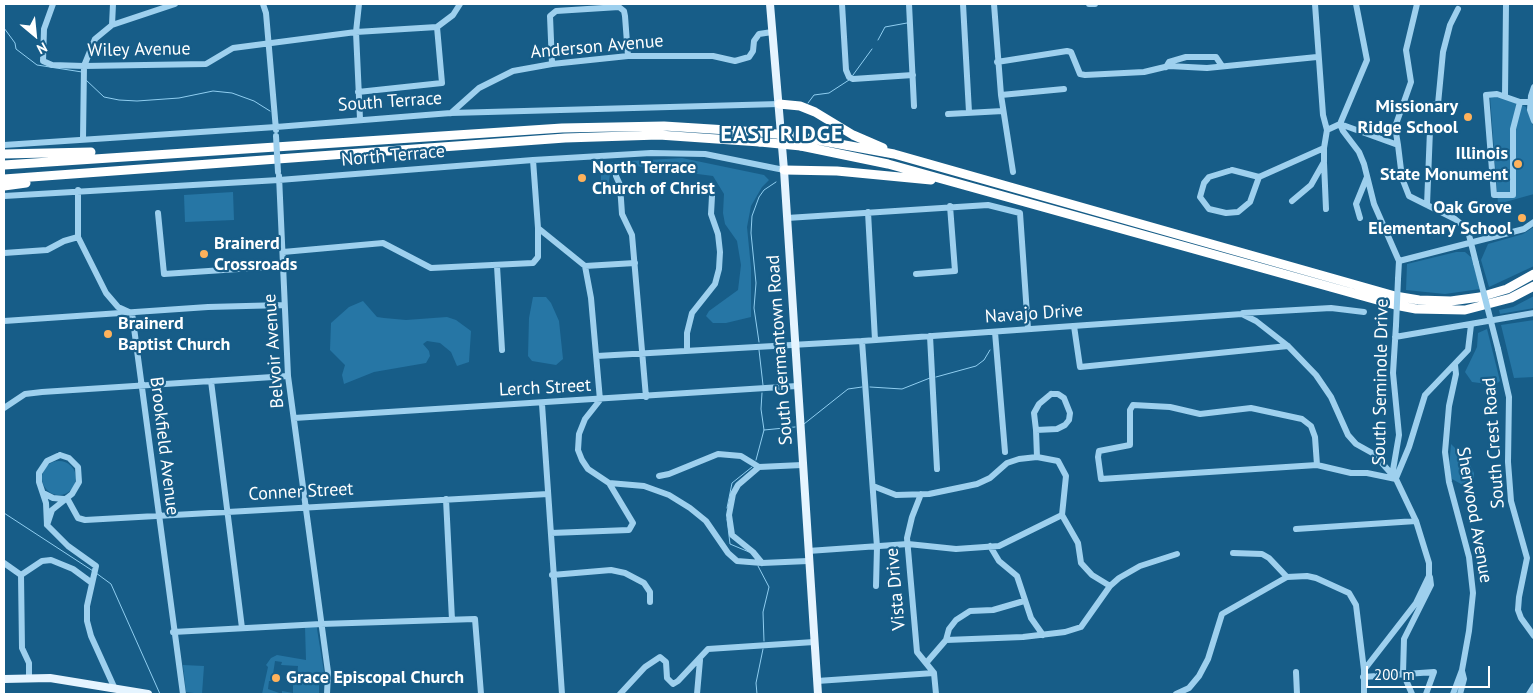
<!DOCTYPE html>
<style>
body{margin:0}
#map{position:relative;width:1538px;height:698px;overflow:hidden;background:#175d88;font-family:"PT Sans",sans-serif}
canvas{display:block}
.frame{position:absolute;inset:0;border:5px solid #fff;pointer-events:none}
.north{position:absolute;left:10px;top:10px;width:50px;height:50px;-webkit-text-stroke:4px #175d88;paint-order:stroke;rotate:152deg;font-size:14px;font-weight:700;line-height:20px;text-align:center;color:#fff}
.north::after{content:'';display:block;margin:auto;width:18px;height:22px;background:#fff;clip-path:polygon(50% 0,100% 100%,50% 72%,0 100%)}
.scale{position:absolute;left:1366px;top:666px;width:124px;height:22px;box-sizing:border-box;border:2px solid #fff;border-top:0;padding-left:6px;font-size:15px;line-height:18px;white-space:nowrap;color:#fff;-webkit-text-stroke:4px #175d88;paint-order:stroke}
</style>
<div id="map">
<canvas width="1538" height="698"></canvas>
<div class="frame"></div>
<div class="north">N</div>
<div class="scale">200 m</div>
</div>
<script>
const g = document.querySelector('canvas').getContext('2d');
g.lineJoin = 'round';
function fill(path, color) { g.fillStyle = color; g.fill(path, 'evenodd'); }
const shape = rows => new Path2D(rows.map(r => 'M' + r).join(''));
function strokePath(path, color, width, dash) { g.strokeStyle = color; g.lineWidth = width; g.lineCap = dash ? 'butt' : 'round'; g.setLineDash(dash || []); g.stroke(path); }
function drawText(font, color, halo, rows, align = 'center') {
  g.font = font + ' "PT Sans",sans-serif'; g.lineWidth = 4.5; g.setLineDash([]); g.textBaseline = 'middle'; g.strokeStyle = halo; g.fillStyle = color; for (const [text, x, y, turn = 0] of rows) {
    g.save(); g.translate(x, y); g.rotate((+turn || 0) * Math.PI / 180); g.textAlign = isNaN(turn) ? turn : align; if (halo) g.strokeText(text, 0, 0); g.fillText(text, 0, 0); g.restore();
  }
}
fill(shape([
 [1490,96,1509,99,1526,107,1534,128,1534,194,1498,204],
 [682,158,764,175,769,180,762,187,751,206,747,227,751,268,751,317,726,323,713,323,706,316,709,311,738,290,741,265,737,241,725,224,723,213,724,194,713,176,636,166,618,168,610,174,608,188,601,185,601,170,605,165,613,162],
 [233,192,234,220,185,222,184,195],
 [1534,227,1534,266,1489,287,1481,260,1488,244,1523,234],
 [1456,252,1465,252,1472,258,1480,289,1445,294,1406,290,1407,264],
 [1534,296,1534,308,1500,314,1499,310,1513,307],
 [533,297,546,297,551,303,559,321,563,359,556,365,532,361,528,356,529,318],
 [363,301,377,317,384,318,406,320,447,317,456,320,471,331,469,362,457,366,451,352,440,343,427,341,423,344,429,351,430,356,426,363,374,372,344,384,342,375,345,365,330,350,331,323,349,307],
 [1534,320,1534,377,1514,378,1501,325],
 [1487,329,1500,381,1495,385,1472,382,1465,372,1477,347,1478,333],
 [1451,444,1455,448,1455,453,1458,457,1470,465,1474,473,1474,479,1468,485,1461,484,1452,479,1449,468],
 '42 478a17 17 0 1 1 34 0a17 17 0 1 1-34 0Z',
 [305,627,317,627,317,629,324,672,319,683,319,694,262,694,268,667,266,665,271,658,277,655,306,660],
 [275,661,282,662,281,665,298,666,297,676,293,680,293,693,282,691,282,694,268,689,269,681,272,681],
 [183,665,204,666,202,694,186,692]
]), '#2676a5');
strokePath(shape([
 [4,28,15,43,16,49,37,65,82,72],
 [878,40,885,27,907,23],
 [853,75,872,49],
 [86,80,104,97,119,100,137,101,179,98,213,91,232,93,254,101,270,111],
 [808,103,814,95,829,93,849,80],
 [759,342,754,308,756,283,751,233,752,216,759,197,764,190,776,182],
 [759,350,763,385],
 [936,377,976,366,984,360,990,350],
 [870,387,902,389,930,378],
 [804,424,848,389,862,387],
 [764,430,795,427],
 [756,460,764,430,761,409,762,393],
 [727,508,732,483,752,467],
 [4,513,93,571],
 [727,519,730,544,749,552],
 [758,566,769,587,763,612,764,641],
 [96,573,111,584,160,694],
 [757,694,756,683,763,649]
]), '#90cef0', 1);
strokePath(shape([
 [53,4,44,29,43,61,52,65,84,66,206,64,233,48,356,32,437,27,453,15,460,4],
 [263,4,266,13,276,130],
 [359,4,356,32,360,119],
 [842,4,846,70,849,77,853,79,913,75],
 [909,4,914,106],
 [963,4,969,112],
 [994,4,1001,95,1013,172],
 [1089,4,1095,4],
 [1315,4,1323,115,1327,130,1340,124],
 [1356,4,1367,60,1340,124,1343,131,1359,152,1364,164,1374,204,1399,261,1398,279],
 [112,25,175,4],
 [997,62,1067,51,1071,52,1080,74,1085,75,1144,72,1169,66,1207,68,1317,57],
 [552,64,550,16,556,11,619,7,624,11,625,16,628,56],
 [1166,67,1169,62,1186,57,1216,57,1222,66],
 [1534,87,1531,96,1530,110,1534,121],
 [358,92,442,83,437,27],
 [1001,95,1064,89],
 [1505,96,1506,4],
 [1520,102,1513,129,1513,195,1494,195,1486,95,1497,94,1520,102,1530,102],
 [1402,108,1438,104,1443,52,1450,25,1458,9],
 [451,113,479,88,513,71,552,64,628,56,713,56,735,61,749,57,753,51,754,41,759,34,772,32],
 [948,114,1003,111],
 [1340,124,1398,145,1402,178,1409,196,1455,219,1465,227,1469,235,1476,263],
 [83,139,84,66,95,39,112,25,113,4],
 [4,145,276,127,451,113,779,104],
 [1398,145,1395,127,1411,82,1406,50,1417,4],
 [533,160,538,228,585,266,591,298,600,400,585,419,579,434,578,450,582,460,588,469,609,483,644,486,669,495,690,508,706,521,728,553,737,561,762,563,808,561],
 [1324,163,1326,209],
 [1232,170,1259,177,1250,202,1238,212,1226,213,1209,209,1200,197,1204,183,1209,177,1232,170],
 [279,176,288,376,328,672,327,694],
 [616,176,620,185,622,214,632,235,646,397],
 [1259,177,1324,148,1327,130],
 [78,190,78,237,106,293,118,307,129,312],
 [4,196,279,180,533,160,651,153,705,154,784,170],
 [1292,201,1311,185,1324,162,1324,148],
 [1427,205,1430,130],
 [868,212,875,340],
 [158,213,164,274,283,266],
 [787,218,988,205,1020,213,1028,329],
 [1360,218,1356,204,1367,177],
 [283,252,383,243,431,268,533,263,538,257,538,228],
 [4,253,47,250,64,241,78,237],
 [1399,261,1524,229,1534,222],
 [497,266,502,350],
 [585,266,635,263],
 [916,274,955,271,950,206],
 [132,313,183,694],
 [1243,313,1331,308,1364,312],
 [4,321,208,307,284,305],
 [1074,326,1080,367,1288,346],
 [995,332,1005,452],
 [930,336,937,469],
 [1395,337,1534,313],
 [862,341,877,547,876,586],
 [1498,349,1509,397,1508,462,1511,501,1527,558,1519,597,1518,610,1521,618,1534,636],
 [687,351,687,333,692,313,715,284,719,269,720,252,718,234,711,214,712,196],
 [597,356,862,341,1242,314,1256,321,1288,346,1316,375,1331,397,1348,435,1356,444,1374,454,1396,479],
 [211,381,242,628],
 [1051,394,1058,394,1064,398,1070,413,1069,420,1065,425,1057,429,1036,430,1034,413,1039,404,1051,394],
 [542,404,562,694],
 [4,408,25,394,42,392,288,376],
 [294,418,797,386],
 [1036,430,1037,457],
 [60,455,69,458,78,467,79,482,72,494,52,510,47,525,46,503,39,482,39,473,47,461,60,455],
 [1317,465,1315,437,1311,426,1302,419,1251,408,1200,414,1170,407,1133,405,1130,410,1130,445,1099,451,1098,457,1101,479,1317,465,1351,473,1367,473,1396,479],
 [659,476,669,474,718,454,741,456,759,467],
 [1396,478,1409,447,1425,395,1468,350,1471,325],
 [873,486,896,495,929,494,977,484,990,478,1007,463,1019,459,1037,457,1058,461,1066,476,1062,515,1078,543,1081,563,1092,575,1110,586],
 [43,493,53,498,64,499],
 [921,494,912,517,907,538,917,652,934,673,936,694],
 [67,498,78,518,85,520,548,494],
 [446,499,452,620],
 [47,525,68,546,96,566,87,606,87,621,91,636,115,689],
 [1296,529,1416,521],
 [551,533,629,530,633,523,609,483],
 [990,546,999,561,1017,576,1031,618,1043,635],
 [808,551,908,544,956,549,999,546,1062,515],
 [1233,553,1262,554,1269,558,1287,577],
 [4,563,21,575,22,648,29,663,29,678],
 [762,563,753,552,732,535,729,515,733,494,738,485,759,467,802,465],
 [21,575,42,561,51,560,73,569,92,583],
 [552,575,611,570,625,573,644,583,650,592,650,602],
 [173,632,321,624,475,619,481,694],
 [946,640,949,629,956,620,970,611,993,610,1024,601],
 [927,662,946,640,1023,637,1065,632,1081,627,1110,586,1119,578,1140,566,1177,554],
 [1296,672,1297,694],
 [1363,677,1434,672,1426,694],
 [817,681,934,673],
 [620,694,645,667,660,657,666,662,667,678,673,684,678,681,708,649,814,642],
 [697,694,700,660],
 [1176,694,1189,688,1199,676,1208,659,1222,614,1287,577,1307,576,1316,578,1349,593,1356,605,1364,670],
 [1364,694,1364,670,1416,603,1429,576,1429,563,1416,521,1396,479,1393,470,1399,435,1393,373,1396,325],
 [1412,694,1403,673,1404,639,1431,585,1430,577],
 [1453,694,1462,670,1469,631,1473,593,1469,557,1449,482,1445,452,1449,406,1456,374,1455,365],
 [1460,694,1464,679,1462,671],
 [1529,694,1534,686]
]), '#9ed0ee', 6);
strokePath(shape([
 [770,4,784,170,818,694],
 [4,679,50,678,148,694]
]), '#e5f4ff', 8);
strokePath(shape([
 [779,104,800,106,815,112,853,135,883,148],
 [801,137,894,154,1395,296,1419,300,1451,301,1480,297,1507,289,1534,274],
 [801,146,888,164,1395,305,1416,309,1465,310,1511,298,1534,286],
 [4,154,91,152],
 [4,165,562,128,664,126,759,132],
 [784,170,837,171,931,180],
 [4,179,565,138,659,135,760,142],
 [4,186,26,183]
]), '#fff', 9);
strokePath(shape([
 [276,136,278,172],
 [1476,263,1498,349],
 [1396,325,1398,279]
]), '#9ed0ee', 6);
strokePath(shape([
 [759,132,801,137],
 [760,142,801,146]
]), '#fff', 9);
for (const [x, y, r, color] of [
 [1468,117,5,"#ffb25b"],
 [1518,164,5,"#ffb25b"],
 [582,178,5,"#ffb25b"],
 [1522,218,5,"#ffb25b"],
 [204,254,5,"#ffb25b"],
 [108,334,5,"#ffb25b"],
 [276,678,5,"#ffb25b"]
]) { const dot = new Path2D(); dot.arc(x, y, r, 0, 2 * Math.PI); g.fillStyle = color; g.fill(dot); strokePath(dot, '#175d88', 2); }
drawText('18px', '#fff', '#175d88', [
 ["Anderson Avenue",597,47,-5],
 ["Wiley Avenue",139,50,-1],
 ["South Terrace",390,102,-4],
 ["North Terrace",393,156,-5],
 ["Navajo Drive",1034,314,-4],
 ["South Germantown Road",780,350,-94],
 ["Belvoir Avenue",274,351,-94],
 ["South Seminole Drive",1381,382,-89],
 ["Lerch Street",545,388,-3],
 ["South Crest Road",1494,443,-94],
 ["Brookfield Avenue",164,446,83],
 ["Conner Street",301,492,-3],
 ["Sherwood Avenue",1474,515,80],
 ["Vista Drive",896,589,-95]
]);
drawText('bold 18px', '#fff', '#175d88', [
 ["Missionary",1458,107,"right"],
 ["Ridge School",1458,128,"right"],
 ["Illinois",1508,154,"right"],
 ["State Monument",1508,175,"right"],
 ["North Terrace",592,168],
 ["Church of Christ",592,189],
 ["Oak Grove",1512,208,"right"],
 ["Elementary School",1512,229,"right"],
 ["Brainerd",214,244],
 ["Crossroads",214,265],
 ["Brainerd",118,324],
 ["Baptist Church",118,345],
 ["Grace Episcopal Church",286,678]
], 'left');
g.letterSpacing = '1px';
drawText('bold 22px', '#fff', '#175d88', [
 ["EAST RIDGE",782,135]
]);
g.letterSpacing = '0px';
</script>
